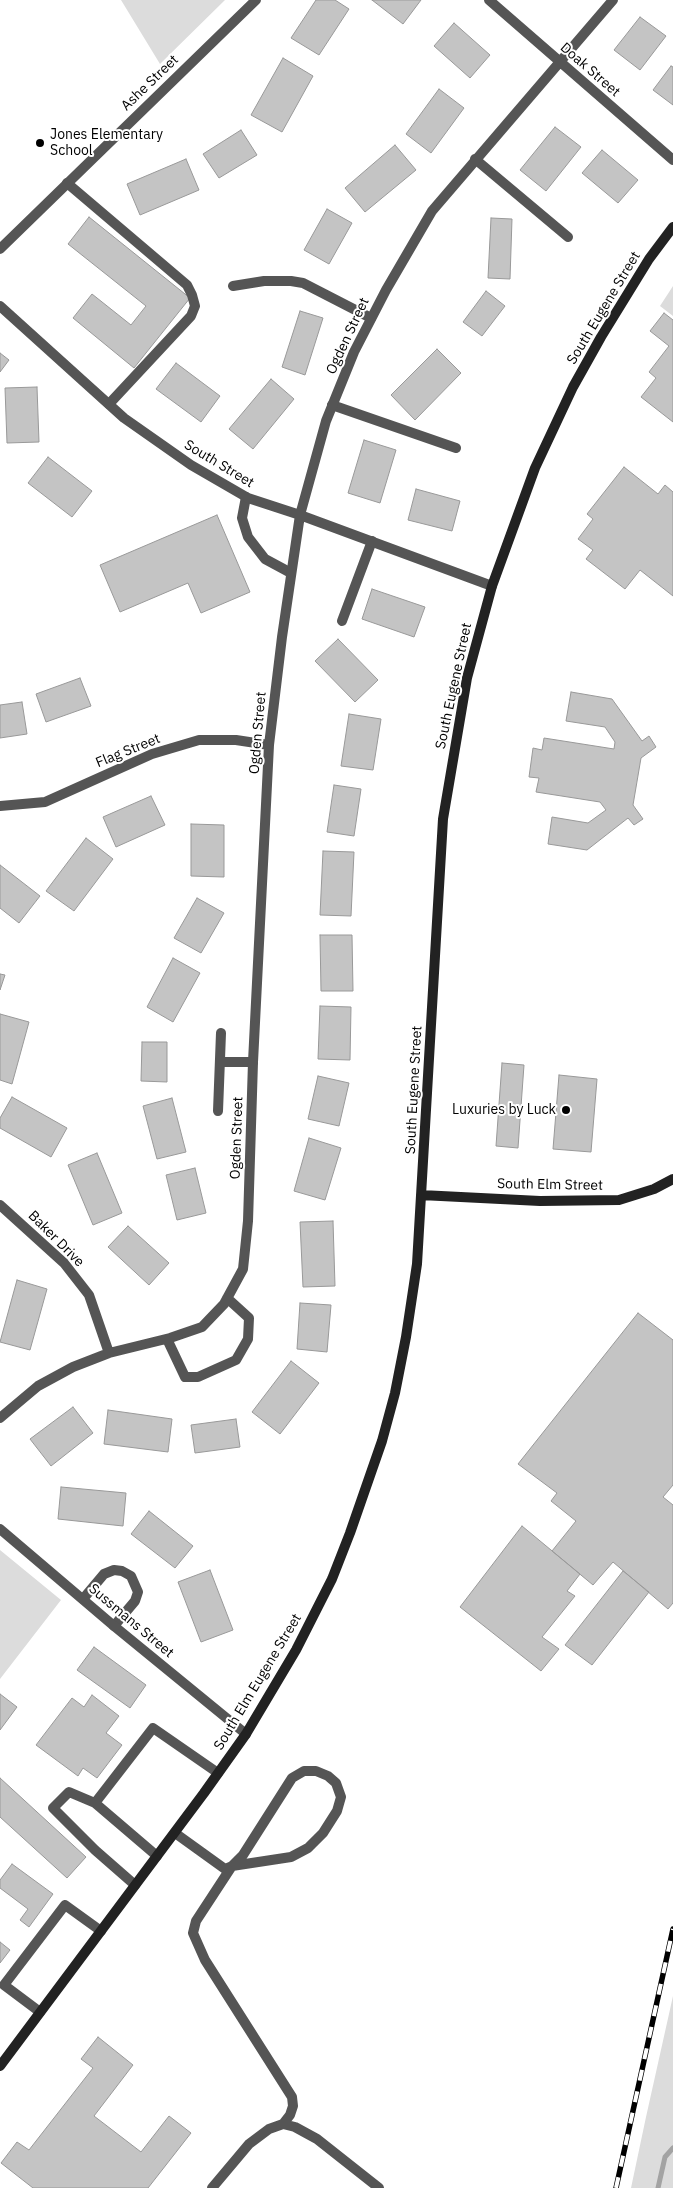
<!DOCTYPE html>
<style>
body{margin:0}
canvas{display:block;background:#fff}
</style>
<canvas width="673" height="2188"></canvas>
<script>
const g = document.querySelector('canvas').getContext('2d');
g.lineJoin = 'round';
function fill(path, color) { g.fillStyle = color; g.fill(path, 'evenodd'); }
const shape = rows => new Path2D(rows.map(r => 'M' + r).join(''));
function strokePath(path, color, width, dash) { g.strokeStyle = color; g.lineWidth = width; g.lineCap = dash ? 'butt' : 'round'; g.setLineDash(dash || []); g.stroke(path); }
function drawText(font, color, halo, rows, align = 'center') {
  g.font = font + ' "IBM Plex Sans",sans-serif'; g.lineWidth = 4; g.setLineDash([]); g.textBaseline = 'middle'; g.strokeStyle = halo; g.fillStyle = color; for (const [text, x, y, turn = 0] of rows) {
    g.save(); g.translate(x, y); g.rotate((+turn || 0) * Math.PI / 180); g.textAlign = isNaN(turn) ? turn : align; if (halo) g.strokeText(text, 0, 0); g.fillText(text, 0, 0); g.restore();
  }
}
fill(shape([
 [121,0,225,0,160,64],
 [673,286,673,316,660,306],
 [0,1550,61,1600,0,1679],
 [673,1996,673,2188,631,2188,646,2117]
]), '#dcdcdc');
strokePath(shape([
 [658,2188,665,2157,673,2148]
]), '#a3a3a3', 5);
const building = shape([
 [316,0,335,0,349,9,319,55,291,38,316,0],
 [372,0,421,0,403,24,372,0],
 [640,17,666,36,640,70,614,50,640,17],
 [454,23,490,55,470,78,434,46,454,23],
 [283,58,313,76,282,132,251,115,283,58],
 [671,66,673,67,673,105,653,90,671,66],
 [439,89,464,108,431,153,406,134,439,89],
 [555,127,581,147,546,191,520,170,555,127],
 [241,130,257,155,219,178,203,154,241,130],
 [395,145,416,170,365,212,345,188,395,145],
 [602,150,638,180,618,203,582,173,602,150],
 [186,159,199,190,140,215,127,184,186,159],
 [327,209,352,223,329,264,304,250,327,209],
 [89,217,190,298,134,368,73,318,92,294,131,325,146,306,68,244,89,217],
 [491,218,512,219,510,279,488,278,491,218],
 [486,291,505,306,482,336,463,322,486,291],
 [300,311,323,318,305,375,282,367,300,311],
 [664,313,673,320,673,422,641,397,656,378,649,372,669,346,650,331,664,313],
 [437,349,461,373,415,420,391,395,437,349],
 [0,353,9,360,0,372,0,353],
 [176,363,220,396,201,422,156,389,176,363],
 [271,379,294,399,253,449,229,429,271,379],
 [37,387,39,442,7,443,5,388,37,387],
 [364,440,396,450,380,503,348,493,364,440],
 [48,457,92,491,72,517,28,483,48,457],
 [624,467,658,494,665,485,673,492,673,596,640,570,625,589,586,559,593,550,578,539,593,519,587,514,624,467],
 [416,489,460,501,452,531,408,520,416,489],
 [217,515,250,592,201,613,188,583,120,612,100,565,217,515],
 [372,589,425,607,414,637,362,619,372,589],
 [338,639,378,680,355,702,315,661,338,639],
 [80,678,91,706,46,722,36,694,80,678],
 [571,692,612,699,642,741,649,736,656,747,641,758,633,805,643,819,634,825,628,818,587,850,548,844,552,817,588,823,606,810,600,802,536,792,539,778,529,777,533,748,542,750,544,738,614,749,615,742,605,727,566,721,571,692],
 [22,702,27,734,0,738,0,705,22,702],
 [349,714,381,719,373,770,341,766,349,714],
 [334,785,361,789,354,836,327,832,334,785],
 [151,796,165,825,116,847,103,817,151,796],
 [191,824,224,825,224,877,191,876,191,824],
 [86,838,113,859,74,911,46,891,86,838],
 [323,851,354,852,351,916,320,915,323,851],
 [0,865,40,896,19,923,0,908,0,865],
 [197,898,224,913,201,953,174,938,197,898],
 [320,935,352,935,353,991,321,991,320,935],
 [173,958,200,973,173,1022,147,1007,173,958],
 [0,974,5,975,0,990,0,974],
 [320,1006,351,1007,350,1060,318,1059,320,1006],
 [0,1014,29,1022,12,1084,0,1080,0,1014],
 [142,1042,167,1042,167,1082,141,1081,142,1042],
 [502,1063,524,1065,518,1148,496,1146,502,1063],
 [559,1075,597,1079,591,1152,553,1149,559,1075],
 [318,1076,349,1083,339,1126,308,1119,318,1076],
 [12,1097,67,1128,51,1157,0,1128,0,1118,12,1097],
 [172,1098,186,1152,157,1159,143,1106,172,1098],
 [309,1138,341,1148,325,1200,294,1191,309,1138],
 [97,1153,122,1213,93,1225,68,1165,97,1153],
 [195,1168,206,1213,177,1220,166,1175,195,1168],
 [333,1221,335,1286,303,1287,300,1222,333,1221],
 [128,1226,169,1263,149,1285,108,1247,128,1226],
 [17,1280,47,1289,30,1350,0,1342,17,1280],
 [300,1303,331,1305,327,1352,297,1349,300,1303],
 [638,1313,673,1340,673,1485,663,1497,673,1505,673,1603,668,1609,613,1562,593,1585,552,1551,576,1521,551,1501,557,1493,518,1464,638,1313],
 [291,1361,319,1383,280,1434,252,1412,291,1361],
 [73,1407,93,1433,51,1466,30,1439,73,1407],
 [108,1410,172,1419,168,1452,104,1444,108,1410],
 [236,1419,240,1447,195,1453,191,1425,236,1419],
 [61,1487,126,1493,123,1526,58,1519,61,1487],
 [149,1511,193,1546,175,1568,131,1534,149,1511],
 [522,1526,580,1574,567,1591,575,1596,542,1637,559,1649,541,1671,460,1607,522,1526],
 [210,1570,233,1630,201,1642,178,1582,210,1570],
 [623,1571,649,1592,592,1665,565,1645,623,1571],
 [94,1647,146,1685,130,1708,77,1670,94,1647],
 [0,1694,17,1707,0,1730,0,1694],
 [92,1695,119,1716,106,1733,122,1745,97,1778,83,1768,78,1776,36,1745,72,1698,84,1707,92,1695],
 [0,1778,86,1857,67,1878,0,1817,0,1778],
 [12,1864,53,1894,29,1927,20,1920,28,1909,0,1888,0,1880,12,1864],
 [0,1942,10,1950,0,1963,0,1942],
 [98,2037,133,2065,94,2116,141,2152,169,2116,191,2133,148,2188,33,2188,1,2163,17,2142,29,2150,93,2068,81,2059,98,2037]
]);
fill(building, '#c4c4c4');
strokePath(building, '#999', 1);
strokePath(shape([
 [475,159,568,237],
 [67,183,187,285,192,295,195,306,191,316,109,404],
 [233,286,264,281,291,281,303,283,371,318],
 [332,405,456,448],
 [246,497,242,518,248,537,265,559,291,573],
 [342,621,372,541],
 [220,1062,253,1062],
 [218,1111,221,1033],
 [83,1599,104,1574,114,1570,122,1571,131,1576,138,1592,135,1601,114,1626],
 [95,1803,69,1792,53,1808,95,1850,135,1885],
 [175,1833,225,1869,232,1866,243,1855,292,1778,304,1771,316,1771,328,1776,336,1783,341,1797,337,1811,323,1833,308,1848,291,1857,232,1866,196,1921,193,1933,205,1960,292,2097,293,2106,290,2115,283,2124],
 [157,1856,95,1803,153,1728,218,1773],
 [40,2012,4,1985,65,1905,101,1931],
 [212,2188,249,2144,269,2129,283,2124,295,2127,317,2139,379,2188]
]), '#555', 10);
strokePath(shape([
 [489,0,673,160],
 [0,249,256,0],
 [0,306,124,418,191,465,248,498,300,515,492,586],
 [0,806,45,802,152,754,199,740,236,740,269,745],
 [0,1205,64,1263,89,1295,109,1353],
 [167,1339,185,1377,198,1377,236,1360,248,1339,249,1318,227,1298],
 [0,1418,38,1386,73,1367,109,1353,170,1338,202,1327,224,1304,243,1269,248,1221,253,1062,269,745,282,637,300,515,326,421,354,352,386,290,432,211,613,0],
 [0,1529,114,1626,246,1734]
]), '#555', 10);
strokePath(shape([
 [421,1195,540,1201,619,1200,654,1189,673,1179],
 [0,2066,204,1793,246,1734,296,1650,332,1579,350,1533,382,1441,395,1393,406,1337,417,1264,443,819,467,678,492,586,535,468,573,387,601,337,649,259,673,227]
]), '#222', 10);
const rail = shape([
 [616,2188,673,1929]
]);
strokePath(rail, '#000', 5.5);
strokePath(rail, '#fff', 4, [11]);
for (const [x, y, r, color] of [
 [40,143,5,"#000"],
 [566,1110,5,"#000"]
]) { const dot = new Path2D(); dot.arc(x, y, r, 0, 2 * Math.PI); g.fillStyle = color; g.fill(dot); strokePath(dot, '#fff', 2); }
drawText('14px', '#000', '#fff', [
 ["Doak Street",590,70,41],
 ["Ashe Street",150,83,-44],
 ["South Eugene Street",604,308,-59],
 ["Ogden Street",348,336,-65],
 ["South Street",219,464,31],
 ["South Eugene Street",454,686,-78],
 ["Ogden Street",258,733,-85],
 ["Flag Street",128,751,-22],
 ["South Eugene Street",414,1090,-87],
 ["Ogden Street",237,1138,-88],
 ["South Elm Street",550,1185,1],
 ["Baker Drive",56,1239,45],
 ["Sussmans Street",131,1621,40],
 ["South Elm Eugene Street",258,1682,-59]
]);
drawText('14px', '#000', '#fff', [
 ["Jones Elementary",50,135],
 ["School",50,151],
 ["Luxuries by Luck",556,1110,"right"]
], 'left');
</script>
